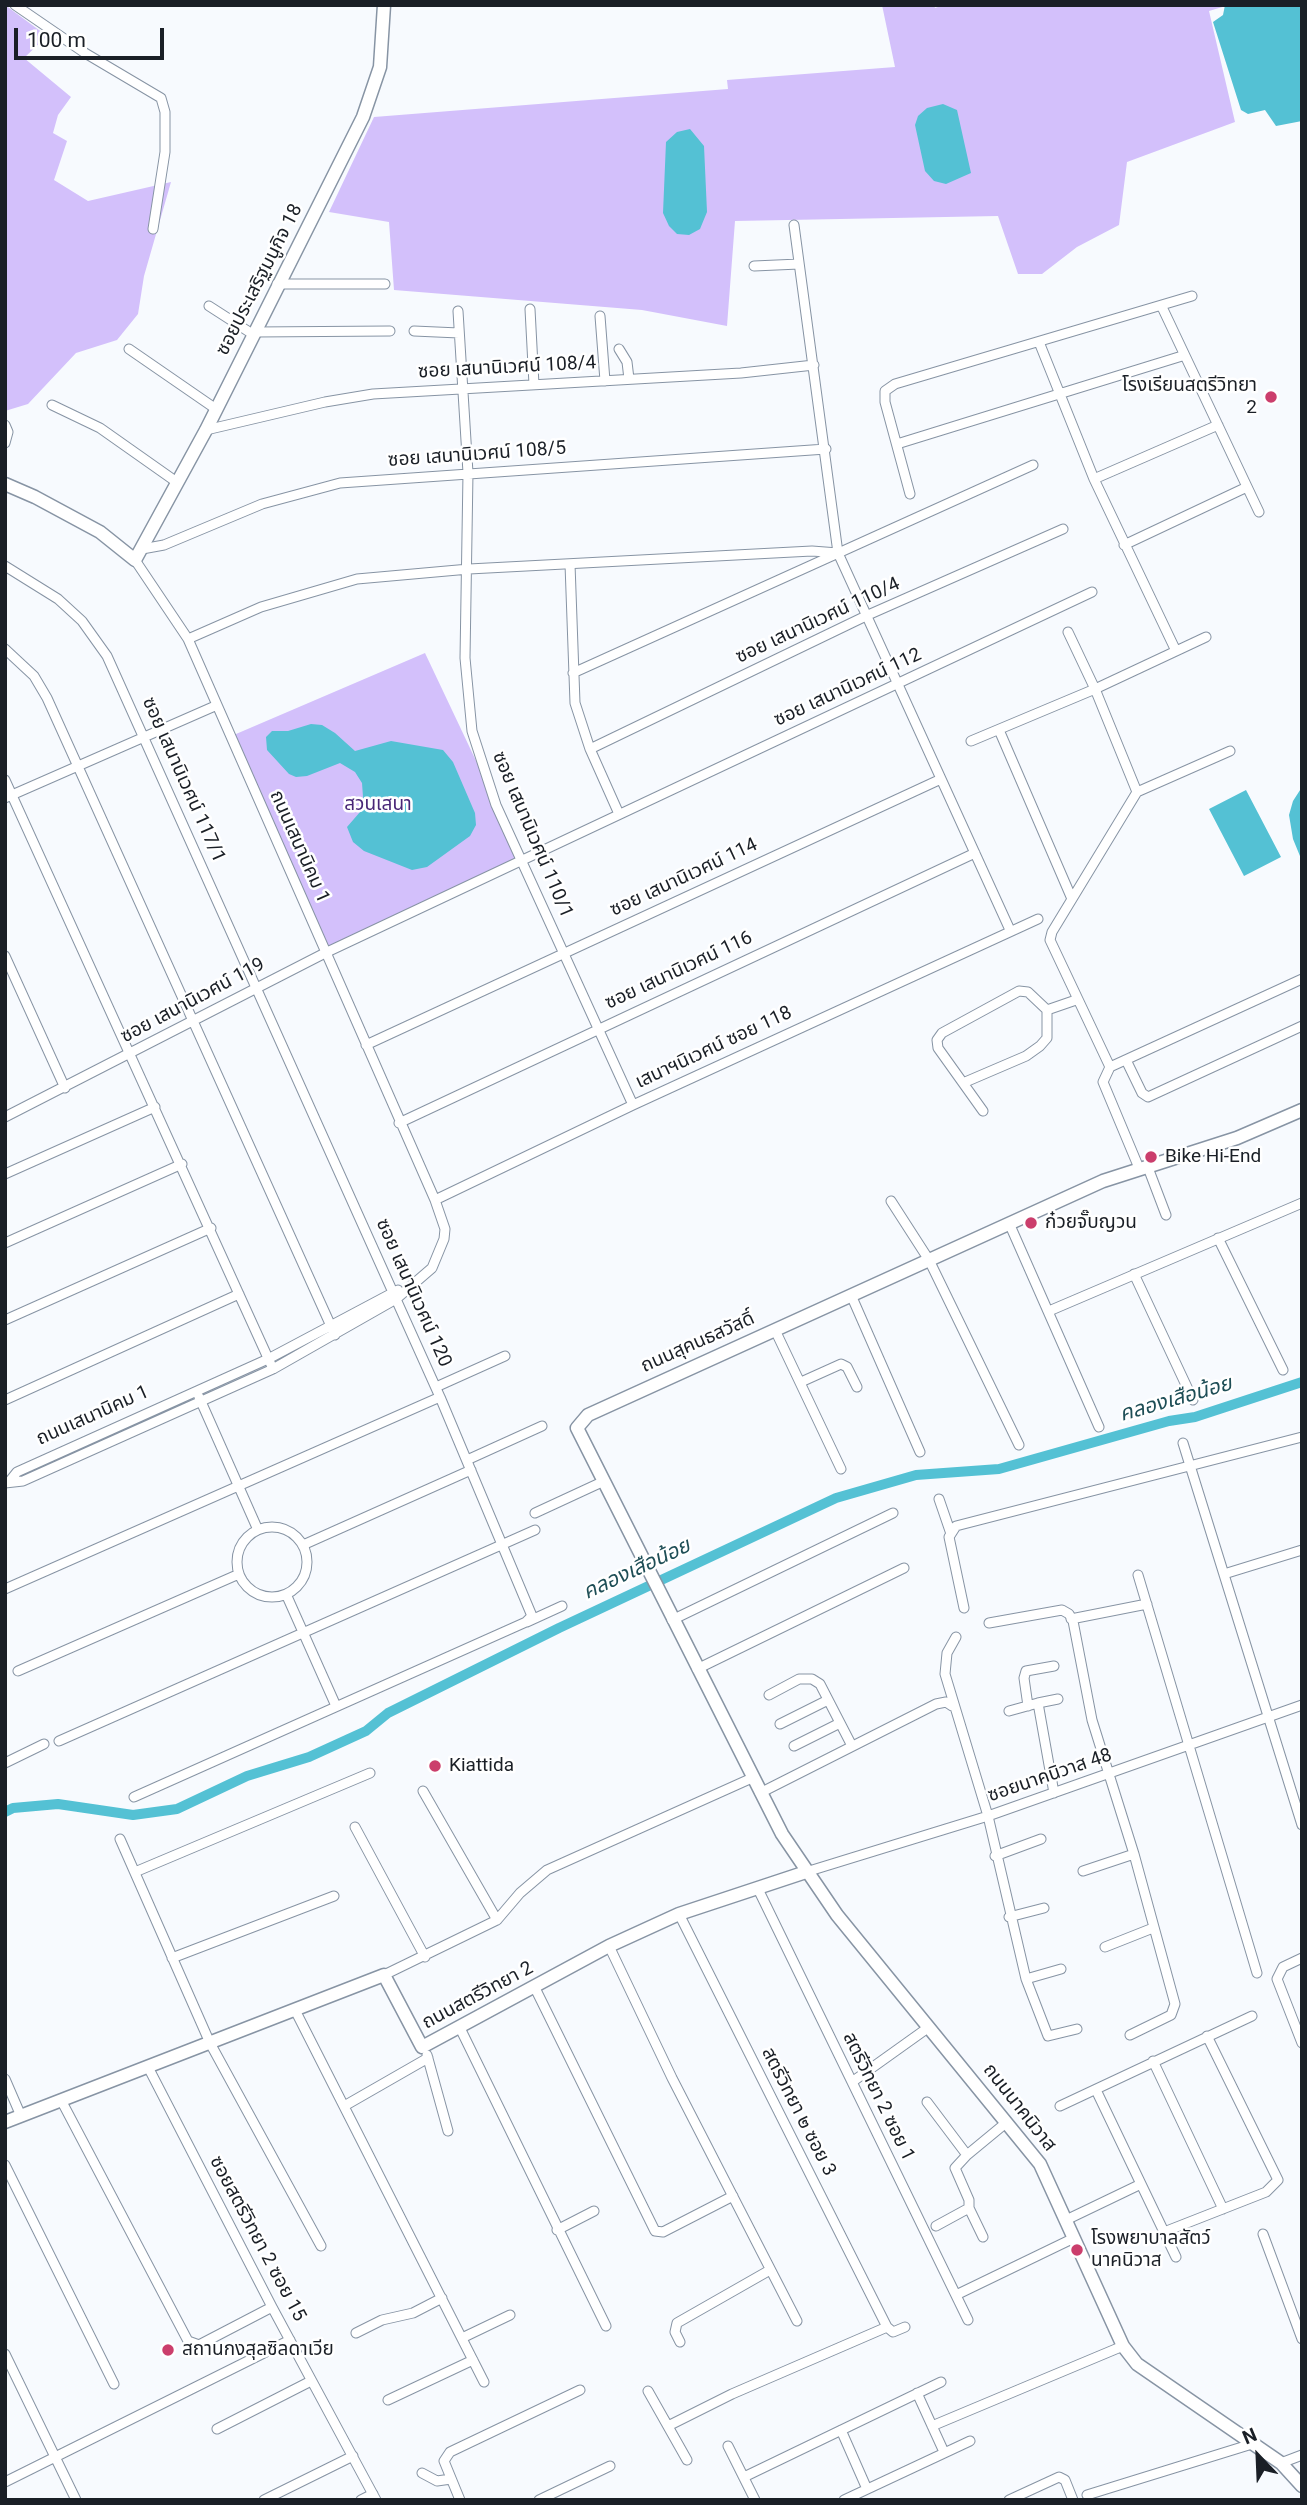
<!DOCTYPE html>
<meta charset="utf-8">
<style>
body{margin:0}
#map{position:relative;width:1307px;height:2505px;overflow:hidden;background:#f7fafe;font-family:Roboto,sans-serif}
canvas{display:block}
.frame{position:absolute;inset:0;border:7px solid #1a1f26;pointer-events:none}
.north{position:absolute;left:1223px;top:2421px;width:70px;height:70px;-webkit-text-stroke:5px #fff;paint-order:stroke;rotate:337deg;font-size:19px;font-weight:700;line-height:28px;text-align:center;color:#1a1f26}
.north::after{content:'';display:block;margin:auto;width:24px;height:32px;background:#1a1f26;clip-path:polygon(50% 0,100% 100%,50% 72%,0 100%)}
.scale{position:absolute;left:14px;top:28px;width:150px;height:32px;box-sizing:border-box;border:4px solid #1a1f26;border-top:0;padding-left:9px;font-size:21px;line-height:24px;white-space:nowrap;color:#1a1f26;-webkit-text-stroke:5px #fff;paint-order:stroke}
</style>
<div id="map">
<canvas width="1307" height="2505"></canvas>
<div class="frame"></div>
<div class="north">N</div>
<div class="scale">100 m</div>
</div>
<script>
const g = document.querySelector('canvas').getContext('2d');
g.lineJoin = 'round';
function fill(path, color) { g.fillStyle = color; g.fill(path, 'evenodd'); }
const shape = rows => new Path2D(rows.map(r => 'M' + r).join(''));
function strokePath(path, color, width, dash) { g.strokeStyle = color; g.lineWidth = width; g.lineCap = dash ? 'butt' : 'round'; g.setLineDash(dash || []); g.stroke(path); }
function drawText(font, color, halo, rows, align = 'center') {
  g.font = font + ' Roboto,"Noto Sans Thai",sans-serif'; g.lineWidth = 5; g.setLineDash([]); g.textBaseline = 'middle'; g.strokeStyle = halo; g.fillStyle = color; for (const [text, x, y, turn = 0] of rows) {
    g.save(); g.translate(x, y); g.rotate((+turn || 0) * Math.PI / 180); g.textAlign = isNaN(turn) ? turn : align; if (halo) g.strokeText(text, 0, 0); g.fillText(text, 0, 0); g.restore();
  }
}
fill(shape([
 [5,5,47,36,24,58,71,97,58,115,53,133,67,141,54,180,88,201,171,182,144,276,138,314,117,340,76,353,28,404,5,411],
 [882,5,934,5,935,8,944,5,1229,5,1209,11,1235,122,1127,162,1119,225,1077,247,1042,274,1018,274,998,216,735,221,727,326,642,310,394,290,389,222,329,212,374,117,728,89,727,80,895,67],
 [425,653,522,858,325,953,229,737]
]), '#d3c0fb');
fill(shape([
 [1225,5,1302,5,1302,121,1276,126,1265,110,1248,114,1241,110,1213,22,1223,15],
 [943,104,957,110,971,173,946,184,934,181,925,171,915,125,918,116,927,108],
 [690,129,704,146,707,212,700,229,689,235,677,234,669,226,663,213,666,142,677,132],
 [311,724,322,725,335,733,355,751,391,741,443,750,453,762,475,813,476,825,470,836,427,867,412,870,364,851,353,842,347,827,360,812,363,797,362,783,355,772,340,763,307,776,296,777,289,774,267,750,266,737,272,731,288,731],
 [1302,787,1302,861,1293,839,1289,815,1293,801],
 [1246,790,1281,857,1244,876,1209,809]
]), '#54c1d4');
strokePath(shape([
 [5,1812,13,1808,58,1804,133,1815,177,1809,247,1776,309,1757,366,1731,388,1713,559,1628,836,1498,916,1475,999,1469,1169,1421,1195,1417,1302,1382]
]), '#54c1d4', 10);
const street = shape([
 [15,5,85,53,161,98,165,112,165,152,153,229],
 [794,225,838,553,1010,930],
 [754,266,799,264],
 [277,284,385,284],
 [209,306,254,335],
 [1162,307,1259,512],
 [530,309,534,385],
 [458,311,468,473,465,658,472,731,496,805,633,1105],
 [600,316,605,381],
 [414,331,459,333],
 [255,332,390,331],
 [1039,342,1094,479,1176,651],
 [129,349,216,409],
 [619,349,627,362,629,379],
 [52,405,100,428,178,483],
 [5,425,8,432,5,443],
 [206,430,325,402,373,394,741,373,814,365],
 [897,444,1182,356],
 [1094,479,1218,425],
 [910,494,885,402,885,391,895,384,1192,296],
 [1124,545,1247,487],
 [142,549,164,545,262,504,340,483,826,449],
 [570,564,575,703,590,749,619,814],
 [5,566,58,599,82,621,107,656,440,1397,532,1616,526,1622,134,1797],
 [1068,632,1095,689,1137,792,1052,932,1050,940,1110,1067],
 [188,639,261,607,357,579,469,569,812,551,838,553],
 [5,649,34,676,47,698,335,1335],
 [573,673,1033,465],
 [999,730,1072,899],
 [971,741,1095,689,1206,637],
 [590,749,868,615,1063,529],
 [5,780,273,1369],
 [1137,792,1230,751],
 [5,798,215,706],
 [5,956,65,1088],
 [366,1045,941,779],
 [1126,1060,1142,1093,1148,1097,1302,1026],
 [963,1083,1026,1056,1040,1046,1047,1038,1047,1010],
 [983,1111,938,1048,937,1040,942,1033,1019,991,1028,992,1047,1010,1076,1000],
 [5,1117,325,953,1092,592],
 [399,1123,975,853],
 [1147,1165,1166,1215],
 [1139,1168,1103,1082,1110,1067,1302,979],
 [5,1174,155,1107],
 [435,1200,633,1105,1038,919],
 [891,1201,929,1260,1019,1445],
 [1009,1223,1099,1427],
 [1218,1238,1283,1370],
 [5,1243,182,1164],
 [1134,1274,1193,1400],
 [851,1295,920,1452],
 [1049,1311,1302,1203],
 [5,1320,211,1228],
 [775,1330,841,1469],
 [801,1382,841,1364,847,1367,857,1387],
 [436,1387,505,1356],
 [199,1397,258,1530],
 [5,1400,239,1294],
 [1183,1443,1302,1825],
 [467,1460,542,1426],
 [9,1482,17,1472,268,1359,398,1290],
 [5,1483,23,1481,273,1369,396,1299,432,1268,444,1239,445,1229,435,1200,188,639,135,560],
 [939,1499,950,1531],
 [535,1513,602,1482],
 '237 1562a35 35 0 1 1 70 0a35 35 0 1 1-70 0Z',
 [303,1545,471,1470],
 [1224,1574,1302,1550],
 [1138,1575,1257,1973],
 [5,1589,440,1397],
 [286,1594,336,1706],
 [964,1608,949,1537,956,1526,1302,1437],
 [1071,1619,1147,1604],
 [672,1620,893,1513],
 [527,1622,562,1606],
 [989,1623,1062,1610,1069,1614,1073,1621,1092,1720,1134,1854,1175,2004,1171,2015,1130,2035],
 [956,1637,947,1653,945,1674,988,1816,1026,1979,1048,2036,1077,2029],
 [697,1669,904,1568],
 [18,1671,239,1574],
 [769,1695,799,1679,812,1679,820,1684,852,1746],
 [1038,1703,1058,1699],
 [1028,1706,1024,1678,1026,1671,1054,1666],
 [1009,1711,1038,1703,1054,1793],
 [780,1724,828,1700],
 [59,1741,535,1530],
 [794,1746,840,1723],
 [5,1763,44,1744],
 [423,1791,497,1920],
 [760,1793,936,1704,946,1702,952,1706],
 [355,1827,425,1957],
 [120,1839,210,2043,321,2246],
 [995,1856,1041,1839],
 [1083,1871,1134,1854],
 [135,1872,370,1773],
 [806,1872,988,1816,1302,1705],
 [758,1889,968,2320],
 [679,1914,887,2327],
 [1009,1917,1044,1908],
 [609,1946,672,2078,797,2321],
 [1105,1947,1153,1928],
 [172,1958,334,1896],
 [1302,1958,1283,1967,1277,1979,1302,2043],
 [384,1975,497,1920,520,1893,547,1870,752,1778],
 [1026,1979,1061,1969],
 [535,1988,655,2231,663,2232,733,2196],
 [295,2010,484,2382],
 [460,2028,606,2326],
 [427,2055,448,2131],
 [1153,2061,1223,2209],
 [148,2067,272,2307,376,2500],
 [5,2079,21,2116],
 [852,2082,929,2027],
 [1096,2090,1176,2257],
 [61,2100,188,2341,199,2345,272,2307],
 [927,2102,967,2155,955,2168,969,2200,969,2208,983,2237],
 [346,2105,428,2058],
 [1060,2106,1252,2016],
 [967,2155,1007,2122],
 [5,2165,114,2384],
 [1066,2220,1141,2184],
 [936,2226,969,2208],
 [557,2230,594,2211],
 [1164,2232,1266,2192,1278,2180,1207,2036],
 [1263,2234,1302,2339],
 [956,2295,1074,2238],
 [887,2327,893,2332,905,2327],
 [356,2333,382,2320,413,2313,442,2298],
 [462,2338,510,2315],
 [680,2342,675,2332,677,2323,770,2270],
 [5,2354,76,2500],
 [648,2391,687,2460],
 [917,2393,944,2452],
 [388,2400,473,2360],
 [668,2426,732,2394,887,2327],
 [932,2426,1123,2346],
 [217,2429,311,2381],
 [841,2430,867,2489],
 [728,2446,755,2500],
 [1281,2463,1302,2455],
 [422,2473,437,2481,451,2479],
 [744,2477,941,2382],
 [5,2482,290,2340],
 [1087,2495,1252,2444],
 [264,2500,353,2456],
 [361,2500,373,2494],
 [460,2500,444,2461,450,2452,580,2390],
 [539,2500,610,2466],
 [844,2500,970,2441],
 [1009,2500,1059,2477,1065,2480,1073,2500]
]);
const secondary = shape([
 [5,484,35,497,100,532,135,560,206,430,363,117,380,67,384,5],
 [1302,1110,1237,1138,1103,1181,588,1415,577,1428,782,1834,837,1915,1040,2164,1123,2346,1137,2364,1281,2463,1302,2486],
 [5,2122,384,1975,422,2047,609,1946,679,1914,806,1872]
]);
strokePath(street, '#8794a4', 11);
strokePath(secondary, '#8794a4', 15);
strokePath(street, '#fff', 9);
strokePath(secondary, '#fff', 12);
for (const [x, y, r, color] of [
 [1271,397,7,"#cb3e6c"],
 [1151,1157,7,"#cb3e6c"],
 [1031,1223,7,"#cb3e6c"],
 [435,1766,7,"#cb3e6c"],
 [1077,2250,7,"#cb3e6c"],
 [168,2350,7,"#cb3e6c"]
]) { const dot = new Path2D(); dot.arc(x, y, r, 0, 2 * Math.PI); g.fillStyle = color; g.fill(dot); strokePath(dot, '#fff', 2.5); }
drawText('19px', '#1a1f26', '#fff', [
 ["ซอยประเสริฐมนูกิจ 18",260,280,-63],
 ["ซอย เสนานิเวศน์ 108/4",507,368,-3],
 ["ซอย เสนานิเวศน์ 108/5",477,455,-4],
 ["ซอย เสนานิเวศน์ 110/4",818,621,-25],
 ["ซอย เสนานิเวศน์ 112",848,688,-25],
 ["ซอย เสนานิเวศน์ 117/1",183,780,66],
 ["ซอย เสนานิเวศน์ 110/1",532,835,67],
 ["ถนนเสนานิคม 1",299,847,66],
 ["ซอย เสนานิเวศน์ 114",684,878,-25],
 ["ซอย เสนานิเวศน์ 116",679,971,-25],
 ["ซอย เสนานิเวศน์ 119",193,1001,-28],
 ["เสนาฯนิเวศน์ ซอย 118",714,1048,-25],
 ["ซอย เสนานิเวศน์ 120",413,1293,66],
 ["ถนนสุคนธสวัสดิ์",698,1343,-24],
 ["ถนนเสนานิคม 1",93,1416,-24],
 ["ซอยนาคนิวาส 48",1050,1776,-19],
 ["ถนนสตรีวิทยา 2",478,1996,-28],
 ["สตรีวิทยา 2 ซอย 1",878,2097,64],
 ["ถนนนาคนิวาส",1019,2108,52],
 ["สตรีวิทยา ๒ ซอย 3",798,2112,63],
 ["ซอยสตรีวิทยา 2 ซอย 15",257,2239,62]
]);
drawText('19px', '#1a1f26', '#fff', [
 ["โรงเรียนสตรีวิทยา",1257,386,"right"],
 ["2",1257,408,"right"],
 ["Bike Hi-End",1165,1157],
 ["ก๋วยจั๊บญวน",1045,1223],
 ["Kiattida",449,1766],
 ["โรงพยาบาลสัตว์",1091,2239],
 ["นาคนิวาส",1091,2261],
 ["สถานกงสุลซิลดาเวีย",182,2350]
], 'left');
drawText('19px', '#482677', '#fff', [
 ["สวนเสนา",378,805]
]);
drawText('italic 21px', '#1e4e56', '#fff', [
 ["คลองเสือน้อย",1176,1400,-16],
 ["คลองเสือน้อย",637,1570,-25]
]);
</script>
